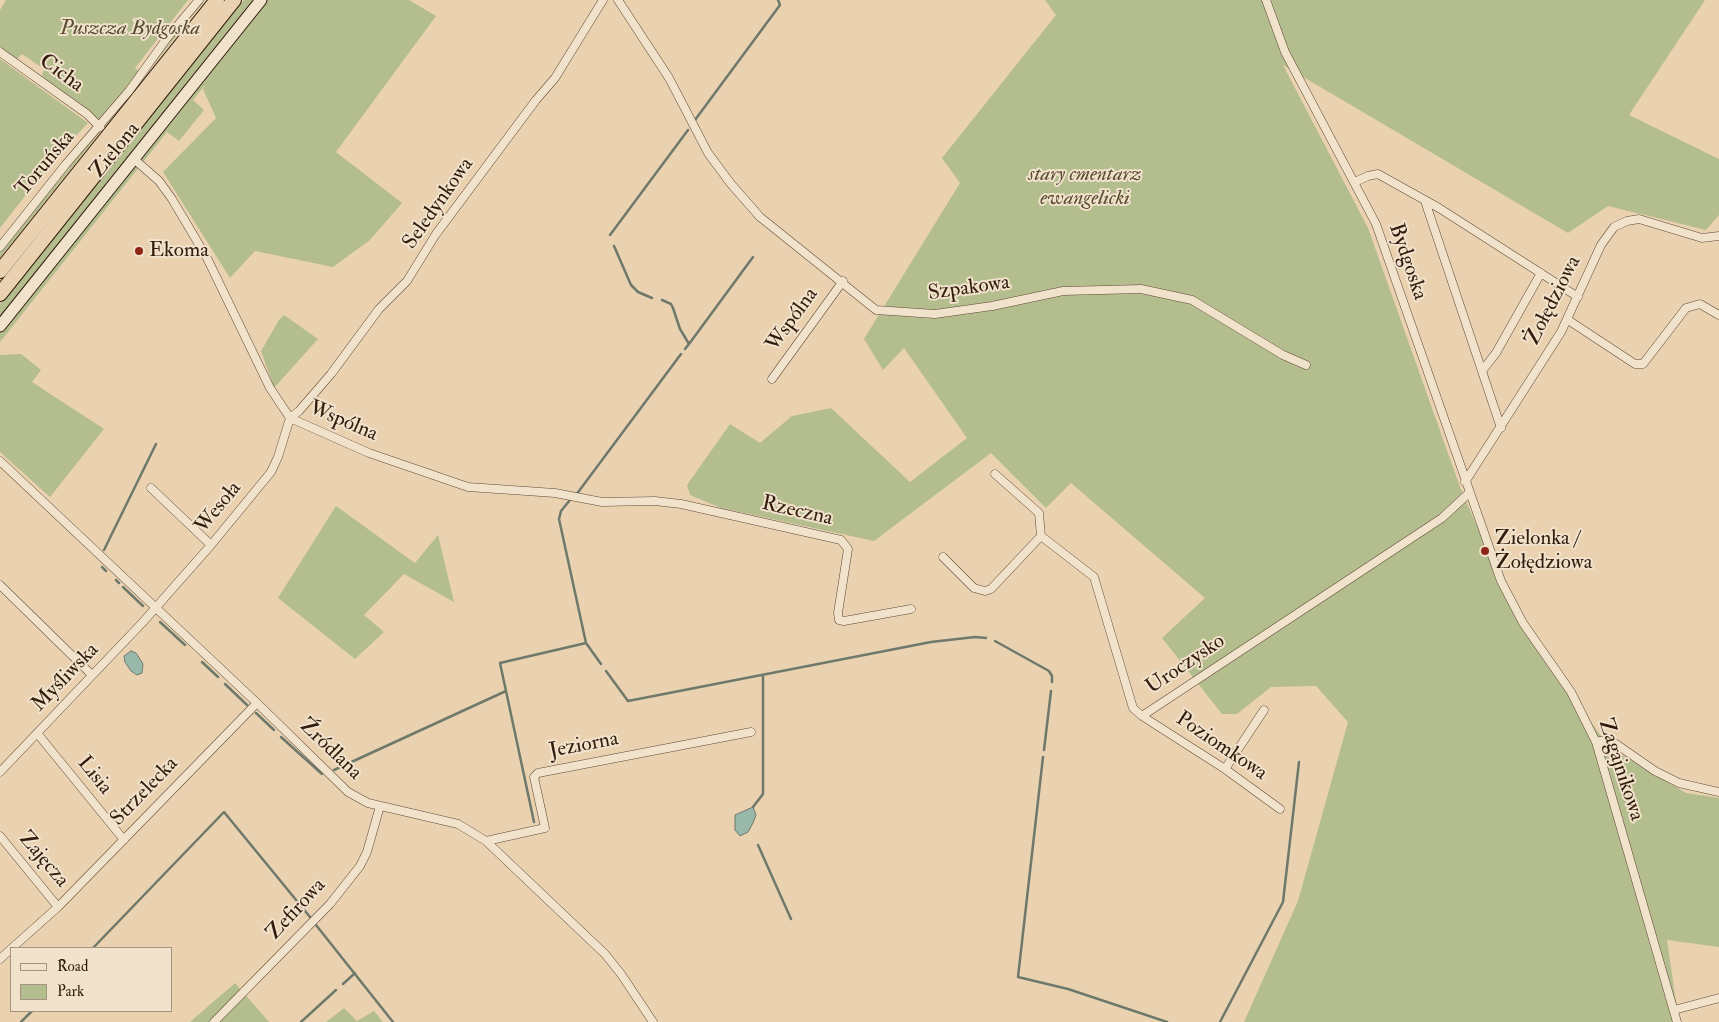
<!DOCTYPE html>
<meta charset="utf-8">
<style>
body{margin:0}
#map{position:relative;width:1719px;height:1022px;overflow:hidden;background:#ead2b1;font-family:"IM FELL Double Pica",serif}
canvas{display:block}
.legend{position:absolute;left:10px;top:947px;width:162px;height:65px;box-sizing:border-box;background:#f1e2cc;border:1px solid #a5927f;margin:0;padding:6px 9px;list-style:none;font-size:15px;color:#321b0c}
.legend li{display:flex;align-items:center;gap:10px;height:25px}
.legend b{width:25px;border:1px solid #a5927f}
</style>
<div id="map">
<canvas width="1719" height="1022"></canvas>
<ul class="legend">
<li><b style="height:6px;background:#f1e2cc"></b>Road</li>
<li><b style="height:14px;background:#b3bd8e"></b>Park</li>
</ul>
</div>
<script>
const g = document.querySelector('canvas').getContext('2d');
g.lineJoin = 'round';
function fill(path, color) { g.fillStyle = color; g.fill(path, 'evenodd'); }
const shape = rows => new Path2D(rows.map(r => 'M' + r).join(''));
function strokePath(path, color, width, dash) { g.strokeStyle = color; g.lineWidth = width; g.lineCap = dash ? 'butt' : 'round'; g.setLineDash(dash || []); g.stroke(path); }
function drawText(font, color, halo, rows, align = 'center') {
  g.font = font + ' "IM FELL Double Pica",serif'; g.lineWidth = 4; g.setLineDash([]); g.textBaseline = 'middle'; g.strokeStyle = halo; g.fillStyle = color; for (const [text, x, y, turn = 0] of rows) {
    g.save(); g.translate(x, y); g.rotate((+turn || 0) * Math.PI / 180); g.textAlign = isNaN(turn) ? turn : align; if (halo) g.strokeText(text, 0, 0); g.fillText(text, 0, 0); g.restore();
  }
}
fill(shape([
 [6,0,188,0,135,68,139,71,99,121,42,76,44,69,22,54,17,59,0,47,0,10],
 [203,0,205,0,0,258,0,250,98,133],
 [244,0,409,0,436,16,336,152,402,203,370,240,333,267,255,251,230,278,163,172,216,118,203,89,205,85,193,100,204,110,179,141,167,132,0,342,0,304],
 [1045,0,1705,0,1629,115,1719,159,1719,215,1706,230,1608,206,1568,233,1283,65,1368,228,1460,487,1519,624,1609,747,1686,793,1719,798,1719,947,1667,940,1679,1022,1244,1022,1298,901,1348,722,1316,686,1271,687,1237,714,1222,714,1162,638,1205,598,1071,483,1046,508,991,453,874,541,721,508,690,495,687,485,730,424,760,443,792,416,831,408,910,482,967,438,904,348,883,370,864,339,960,183,942,158,1056,15],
 [0,59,88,123,54,159,0,228],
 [284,315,318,339,274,388,261,351,279,320],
 [21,354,41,370,32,382,104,429,50,497,0,452,0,355],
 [336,506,415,563,438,535,454,602,404,574,364,615,384,632,355,659,278,598],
 [235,983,269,1022,190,1022],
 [344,1008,357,1021,374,1011,383,1022,326,1022]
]), '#b3bd8e');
const water = shape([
 [131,651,136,653,143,664,142,673,137,675,131,671,125,662,124,656,131,651],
 [753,807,756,815,753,823,748,832,740,836,735,830,735,815,753,807]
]);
fill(water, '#98b8aa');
strokePath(water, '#6f796b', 1);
strokePath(shape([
 [695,120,780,5,778,0],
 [610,235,688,130],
 [614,246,631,285,638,292,652,298],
 [662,300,671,304,673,308,680,329,689,344,685,349],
 [689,344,753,257],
 [576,495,681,354],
 [570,500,561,511,559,519,586,643,601,664],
 [104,550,156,444],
 [102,567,106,571],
 [116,580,119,583],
 [123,587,143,606],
 [160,622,185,645],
 [995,641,1049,671,1052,676,1052,682],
 [202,662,218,677],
 [606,671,628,701,931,642,975,637,986,638],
 [225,684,247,705],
 [506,691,534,822],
 [256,713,274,730],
 [281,737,322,774],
 [1044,750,1051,691],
 [1043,757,1018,977,1068,989,1167,1022],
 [334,770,506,691,500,663,586,643],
 [753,807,763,794,763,675],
 [758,845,791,919],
 [316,925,393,1022],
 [93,948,224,812,310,917],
 [343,984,355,973],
 [21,1022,32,1011],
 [301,1022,336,990],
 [1220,1022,1283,902,1299,762]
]), '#6f796b', 2.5);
const street = shape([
 [618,0,669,78,708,153,731,184,760,217,876,310,935,314,992,306,1063,291,1141,289,1192,300,1283,355,1306,365],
 [1266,0,1285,52,1376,224,1501,581,1523,623,1571,692,1596,742,1677,1022],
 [0,52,87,114,100,127],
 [134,159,159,181,172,199,207,258,270,388,290,418,369,453,468,487,555,493,602,502,655,501,681,504,841,540,848,549,838,613,839,620,844,621,911,609],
 [1355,182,1368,176,1378,174,1439,208,1578,297],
 [1425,201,1501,428],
 [0,247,66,164,129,91,167,38,199,0],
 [1568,320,1635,364,1643,364,1686,308,1700,304,1719,315],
 [1482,371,1496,353,1541,273],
 [772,379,843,281],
 [0,461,257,703,348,792,368,803,458,824,486,841,605,954,621,974,653,1022],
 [995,474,1039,513,1041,536,1094,577,1133,708,1142,716,1442,518,1469,493],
 [1465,482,1561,332,1601,245,1614,227,1627,221,1639,219,1702,238,1719,236],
 [151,488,211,545],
 [943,557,974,588,985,591,991,589,1041,536],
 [0,585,92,675],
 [1142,716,1225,769,1280,809],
 [37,733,124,840],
 [1596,742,1601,741,1616,744,1655,771,1679,783,1719,792],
 [1225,769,1264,710],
 [0,772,143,622,211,545,271,472,278,457,290,418,299,411,331,374,379,309,407,281,436,234,536,100,555,78,603,0],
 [0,836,58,907],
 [486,841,545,828,534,777,538,773,751,732],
 [12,948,58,907,257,703],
 [0,959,11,949],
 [1674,1010,1719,998],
 [214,1022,330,904,360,866,367,852,380,806]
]);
const secondary = shape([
 [0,326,261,0]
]);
const highway = shape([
 [0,271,217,0],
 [0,294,234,0]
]);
strokePath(street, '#604935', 9);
strokePath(secondary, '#321b0c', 13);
strokePath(highway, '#321b0c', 16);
strokePath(street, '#f1e2cc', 8);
strokePath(secondary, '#f1e2cc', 11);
strokePath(highway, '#ead2b1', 14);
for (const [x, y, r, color] of [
 [139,251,5,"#8f2418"],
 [1485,551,5,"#8f2418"]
]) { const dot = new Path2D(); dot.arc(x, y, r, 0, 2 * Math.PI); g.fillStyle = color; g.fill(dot); strokePath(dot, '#f1e2cc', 2); }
drawText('italic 21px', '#594c33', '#f1e2cc', [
 ["Puszcza Bydgoska",130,29],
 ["stary cmentarz",1085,175],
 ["ewangelicki",1085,199]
]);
drawText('21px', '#321b0c', '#f1e2cc', [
 ["Cicha",61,74,36],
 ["Zielona",116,151,-51],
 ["Toruńska",46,164,-50],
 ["Seledynkowa",439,204,-55],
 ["Bydgoska",1407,262,71],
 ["Szpakowa",969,289,-8],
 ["Żołędziowa",1554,301,-63],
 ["Wspólna",793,320,-54],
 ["Wspólna",343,422,23],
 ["Wesoła",219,508,-51],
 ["Rzeczna",797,512,13],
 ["Uroczysko",1186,665,-34],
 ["Myśliwska",66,678,-46],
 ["Jeziorna",584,746,-11],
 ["Poziomkowa",1221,747,34],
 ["Źródlana",330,750,44],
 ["Zagajnikowa",1620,770,72],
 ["Lisia",94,776,51],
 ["Strzelecka",145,792,-46],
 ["Zajęcza",43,860,50],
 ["Zefirowa",297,910,-47]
]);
drawText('21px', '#321b0c', '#f1e2cc', [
 ["Ekoma",149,251],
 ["Zielonka /",1495,539],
 ["Żołędziowa",1495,563]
], 'left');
</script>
